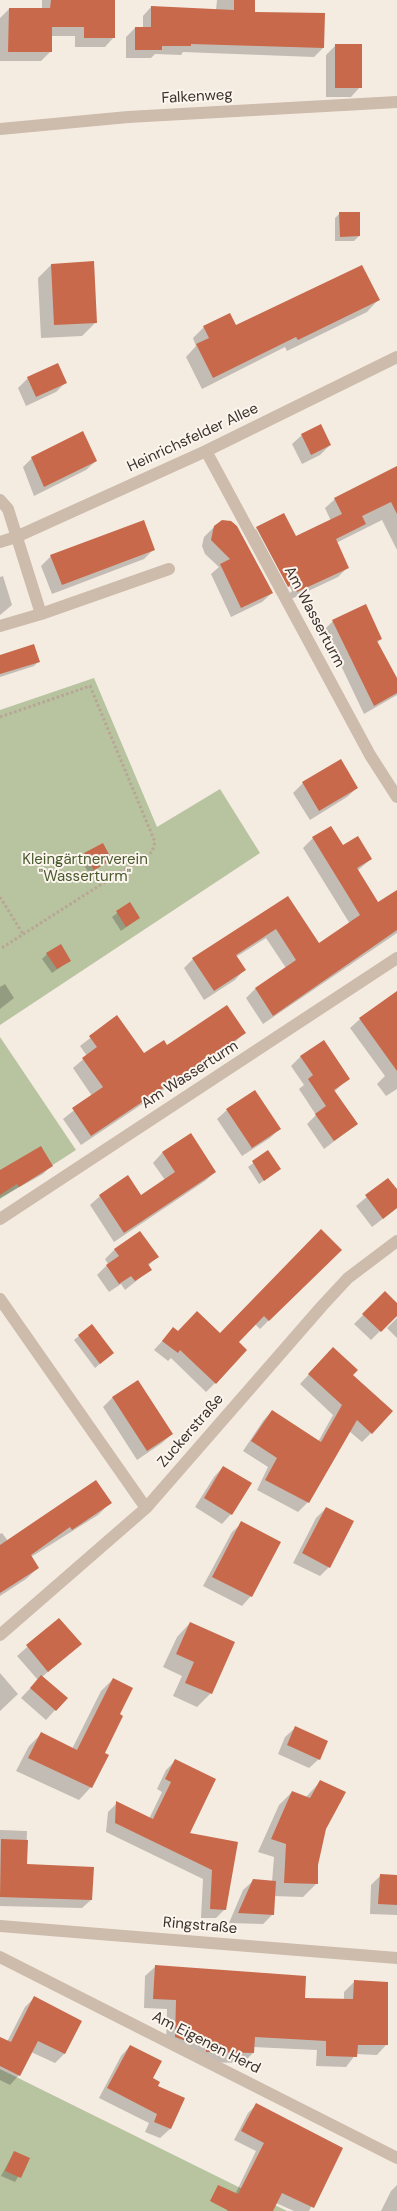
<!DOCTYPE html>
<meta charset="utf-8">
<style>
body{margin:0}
canvas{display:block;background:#f4ebe1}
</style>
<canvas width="397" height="2211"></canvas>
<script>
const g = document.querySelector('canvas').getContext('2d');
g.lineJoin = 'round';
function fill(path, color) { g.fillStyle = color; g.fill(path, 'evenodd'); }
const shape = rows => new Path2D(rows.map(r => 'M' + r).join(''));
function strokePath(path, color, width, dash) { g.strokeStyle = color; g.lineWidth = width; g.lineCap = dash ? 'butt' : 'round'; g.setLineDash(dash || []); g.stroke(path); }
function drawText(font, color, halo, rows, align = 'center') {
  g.font = font + ' "DM Sans",sans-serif'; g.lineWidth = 4; g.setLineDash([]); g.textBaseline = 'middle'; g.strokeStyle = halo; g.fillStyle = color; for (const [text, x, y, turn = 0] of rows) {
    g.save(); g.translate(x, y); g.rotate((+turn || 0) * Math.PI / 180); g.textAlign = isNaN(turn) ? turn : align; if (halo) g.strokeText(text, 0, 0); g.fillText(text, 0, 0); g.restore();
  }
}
fill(shape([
 [94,678,157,827,220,789,260,853,0,1025,0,710],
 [0,1037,76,1150,0,1199],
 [0,2069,287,2211,0,2211]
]), '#b8c4a0');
fill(shape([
 [42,0,80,0,114,37,105,47,75,47,75,36,50,36,50,52,41,61,0,61,0,18,9,9,42,9],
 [217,0,254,0,254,13,323,48,314,57,183,52,181,55,155,54,151,58,126,58,126,37,135,28,143,28,143,16,151,7,216,10],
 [336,45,360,87,351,97,326,97,326,55],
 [340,213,359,236,354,241,335,241,335,218],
 [51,265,96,322,82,336,41,338,38,278],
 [378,300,367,312,287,351,285,347,202,389,186,357,196,346,193,338,204,327,235,327],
 [57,365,65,383,56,392,26,406,18,388,28,378],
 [302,435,330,445,320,455,302,464,292,444],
 [32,458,96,461,86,470,34,496,23,467],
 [397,467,397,550,382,520,336,543,347,568,338,577,287,601,247,537,257,528,296,538,331,521,325,508,335,499],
 [256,529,259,529,292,591,290,593],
 [214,527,272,593,262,602,231,617,211,574,219,567,205,554,202,546,204,537],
 [154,549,144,559,52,594,41,566,51,556],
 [3,576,12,605,0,615,0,577],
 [333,621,381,639,377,643,397,681,397,695,364,714,324,630],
 [0,656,38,662,34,666,0,677],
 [303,783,357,788,347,797,310,820,293,793],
 [331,827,342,846,371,859,357,871,378,904,397,891,397,933,263,1024,246,998,255,989,286,968,266,938,236,957,244,970,235,980,204,1000,184,968,193,959,288,897,319,945,350,924,303,848,313,838],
 [85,854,110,860,89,874,81,859],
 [129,904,139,918,121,931,112,917],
 [47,954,69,961,52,973,42,959],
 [5,984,14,998,0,1009,0,987],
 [397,1003,397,1089,386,1096,377,1084,385,1076,350,1028,360,1019],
 [117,1017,143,1055,167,1047,244,1033,235,1042,81,1145,63,1119,92,1096,73,1068,87,1056,80,1046],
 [301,1056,348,1079,334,1092,357,1124,324,1149,307,1124,316,1115,299,1089,304,1085,291,1066],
 [227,1110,279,1129,270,1138,242,1156,217,1119],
 [190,1135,215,1172,205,1181,114,1242,90,1205,100,1196,141,1196,165,1180,153,1163,162,1153],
 [268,1152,280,1169,259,1184,248,1167],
 [51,1166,43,1174,0,1198,0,1174],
 [388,1179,397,1191,397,1208,372,1227,356,1206],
 [140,1232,157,1257,148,1266,150,1270,125,1290,121,1284,109,1292,97,1275,108,1264,105,1259,114,1250],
 [340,1250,260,1329,255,1324,237,1342,215,1383,206,1392,171,1358,168,1361,154,1350,173,1329,178,1333,220,1334],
 [385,1293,397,1305,397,1314,371,1340,354,1324],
 [397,1318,397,1338,387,1328],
 [92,1325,113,1353,95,1368,74,1340],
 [324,1358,351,1375,371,1433,362,1442,349,1431,308,1502,298,1512,257,1490,268,1467,243,1451,263,1421,272,1411,318,1442,333,1415,300,1384],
 [138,1381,172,1434,162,1443,137,1460,103,1407,112,1398],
 [223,1467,231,1514,222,1524,195,1507,214,1477],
 [110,1503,98,1515,31,1557,38,1568,26,1579,0,1596,0,1534,2,1533,8,1541],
 [326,1508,329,1567,320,1576,293,1563,316,1518],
 [242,1523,251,1596,242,1606,203,1586,232,1532],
 [59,1619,80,1644,42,1677,66,1698,46,1720,21,1698,38,1680,17,1656],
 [190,1623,211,1693,197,1707,173,1696,182,1676,163,1667,177,1637],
 [0,1673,18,1694,0,1711],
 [113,1679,118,1715,91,1787,79,1800,16,1771,29,1746,41,1734,72,1749,101,1691],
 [295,1728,319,1759,309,1768,278,1754,285,1737],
 [175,1761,188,1834,236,1843,225,1909,216,1918,201,1918,203,1879,106,1832,108,1812,117,1803,149,1819,162,1792,157,1789,166,1770],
 [320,1782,325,1829,317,1865,317,1883,303,1897,273,1896,272,1915,263,1924,229,1923,243,1890,253,1881,272,1882,274,1857,258,1852,279,1805,292,1792,305,1798],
 [0,1830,27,1831,26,1865,91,1900,82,1908,0,1906],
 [381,1875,397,1876,397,1915,370,1914,371,1885],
 [155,1967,303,1999,344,2000,344,1992,354,1982,386,2045,377,2055,356,2054,346,2067,316,2066,317,2050,253,2047,253,2053,243,2063,197,2062,166,2046,167,2009,144,2008,145,1976],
 [34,1998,81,2021,64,2054,55,2063,31,2052,19,2075,10,2085,0,2080,0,2039,7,2042,25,2007],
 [130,2046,156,2087,183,2098,170,2129,160,2138,145,2132,149,2123,99,2098,121,2056],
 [256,2105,342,2149,309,2211,294,2211,276,2203,272,2211,227,2211,256,2151,234,2140,248,2113],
 [14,2152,29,2159,15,2182,1,2176],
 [397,2185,397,2211,381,2211,391,2191]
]), '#0003');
fill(shape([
 [51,0,115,0,115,38,84,38,84,27,52,27,52,52,8,52,9,8,50,8],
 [234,0,255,0,255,12,325,13,324,48,191,44,191,46,162,46,162,50,135,50,135,27,151,27,151,6,234,10],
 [335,44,362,44,362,88,335,88],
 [339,212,360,212,360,236,340,237],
 [94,261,97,323,54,325,51,264],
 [362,265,380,300,298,340,296,337,213,378,196,344,209,338,203,326,230,313,236,325],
 [58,363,67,383,36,397,27,377],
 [321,424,331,445,311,455,301,434],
 [83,431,97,461,44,487,31,457],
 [397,466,397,514,391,502,362,516,366,524,336,539,349,568,297,592,293,584,288,587,256,527,284,513,296,536,342,514,334,498],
 [144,520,155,550,62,585,50,555],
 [222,520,231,521,237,526,273,593,241,608,220,564,230,559,211,540,214,526],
 [366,604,382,639,377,641,397,678,397,693,374,706,332,620],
 [34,644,40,662,0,674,0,655],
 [341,759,358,788,319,811,302,782],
 [331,826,343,845,358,836,372,859,357,868,378,902,397,890,397,930,273,1016,255,988,296,960,276,929,236,955,246,970,214,991,192,958,288,896,319,943,360,915,312,837],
 [103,843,112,860,94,870,84,853],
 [130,902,140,918,126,927,116,911],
 [61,944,71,961,57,969,46,953],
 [397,991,397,1071,359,1018],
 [227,1005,246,1033,91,1136,72,1108,103,1087,82,1058,97,1047,89,1036,117,1015,144,1053,164,1040,167,1045],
 [324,1040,350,1079,334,1090,358,1124,334,1141,315,1114,326,1106,308,1079,313,1075,300,1056],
 [255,1090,281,1129,252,1148,226,1109],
 [191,1133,216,1172,124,1233,99,1195,128,1175,141,1195,175,1172,162,1152],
 [41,1146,53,1166,19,1187,17,1184,0,1195,0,1170],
 [268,1150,281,1169,264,1181,252,1161],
 [388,1178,397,1189,397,1208,383,1219,365,1195],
 [321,1229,342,1250,269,1321,264,1316,239,1342,247,1350,216,1384,180,1350,178,1353,162,1341,173,1327,178,1331,197,1311,220,1333],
 [140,1231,159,1257,148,1264,152,1270,135,1281,131,1276,119,1284,106,1265,119,1256,114,1249],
 [385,1291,397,1303,397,1316,381,1332,362,1314],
 [92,1324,114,1353,100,1364,78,1335],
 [333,1347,358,1370,353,1375,393,1411,372,1434,357,1420,309,1503,265,1480,277,1458,251,1441,272,1410,321,1442,342,1405,308,1374],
 [138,1380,173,1434,147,1451,112,1397],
 [223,1466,252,1483,232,1515,204,1498],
 [96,1480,112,1503,72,1530,70,1527,31,1555,39,1568,0,1593,0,1545],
 [326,1507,354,1521,330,1568,302,1553],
 [241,1521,281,1542,252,1597,212,1577],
 [59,1618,82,1644,48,1672,26,1645],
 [190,1622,235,1642,212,1694,185,1683,194,1662,176,1654],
 [41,1675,68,1698,56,1711,30,1688],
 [113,1678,133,1688,120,1714,123,1716,105,1753,109,1755,92,1788,28,1758,41,1732,77,1750],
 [295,1726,328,1741,320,1760,287,1745],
 [175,1759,216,1779,190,1833,238,1842,226,1910,210,1909,212,1870,115,1823,116,1801,153,1819,171,1782,165,1779],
 [320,1780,346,1792,326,1829,318,1865,318,1884,284,1883,286,1844,271,1839,292,1791,310,1798],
 [1,1839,28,1840,27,1864,94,1867,92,1900,0,1897],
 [380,1874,397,1875,397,1905,378,1904],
 [253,1879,276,1881,274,1915,238,1913],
 [155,1965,306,1976,305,1998,353,1999,354,1980,388,1982,388,2045,358,2045,357,2057,326,2056,326,2041,255,2037,254,2053,206,2052,206,2041,183,2040,175,2037,176,2000,153,1999],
 [34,1996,82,2021,65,2054,38,2041,20,2076,0,2066,0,2037,11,2042],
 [130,2045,162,2061,153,2078,160,2082,158,2086,185,2098,171,2129,154,2122,157,2114,107,2088],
 [256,2103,343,2148,314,2208,282,2193,273,2211,229,2211,210,2201,218,2185,238,2194,264,2143,241,2131],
 [14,2151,30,2158,21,2178,5,2171]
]), '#c8694b');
strokePath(shape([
 [0,717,90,686,155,842,152,852,0,949],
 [0,897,23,934]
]), '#b9a596', 3, [2.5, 2.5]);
strokePath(shape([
 [0,129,128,117,397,102],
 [206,451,370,755,397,797],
 [0,500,8,509,41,614],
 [0,542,16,537,206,451,397,357],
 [0,626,41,614,169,569],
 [0,1219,397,958],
 [0,1299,146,1508],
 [0,1635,146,1508,322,1306,348,1278,397,1241],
 [0,1926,397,1958],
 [0,1957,397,2158]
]), '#cdbbac', 12);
drawText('15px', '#3b302b', '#fbf5ee', [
 ["Falkenweg",197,97,-3],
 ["Heinrichsfelder Allee",193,438,-25],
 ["Am Wasserturm",314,617,62],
 ["Am Wasserturm",190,1075,-33],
 ["Zuckerstraße",191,1431,-49],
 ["Ringstraße",200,1926,5],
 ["Am Eigenen Herd",206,2043,27]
]);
drawText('15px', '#4a5a2e', '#fbf5ee', [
 ["Kleingärtnerverein",85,860],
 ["\"Wasserturm\"",85,877]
]);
</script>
